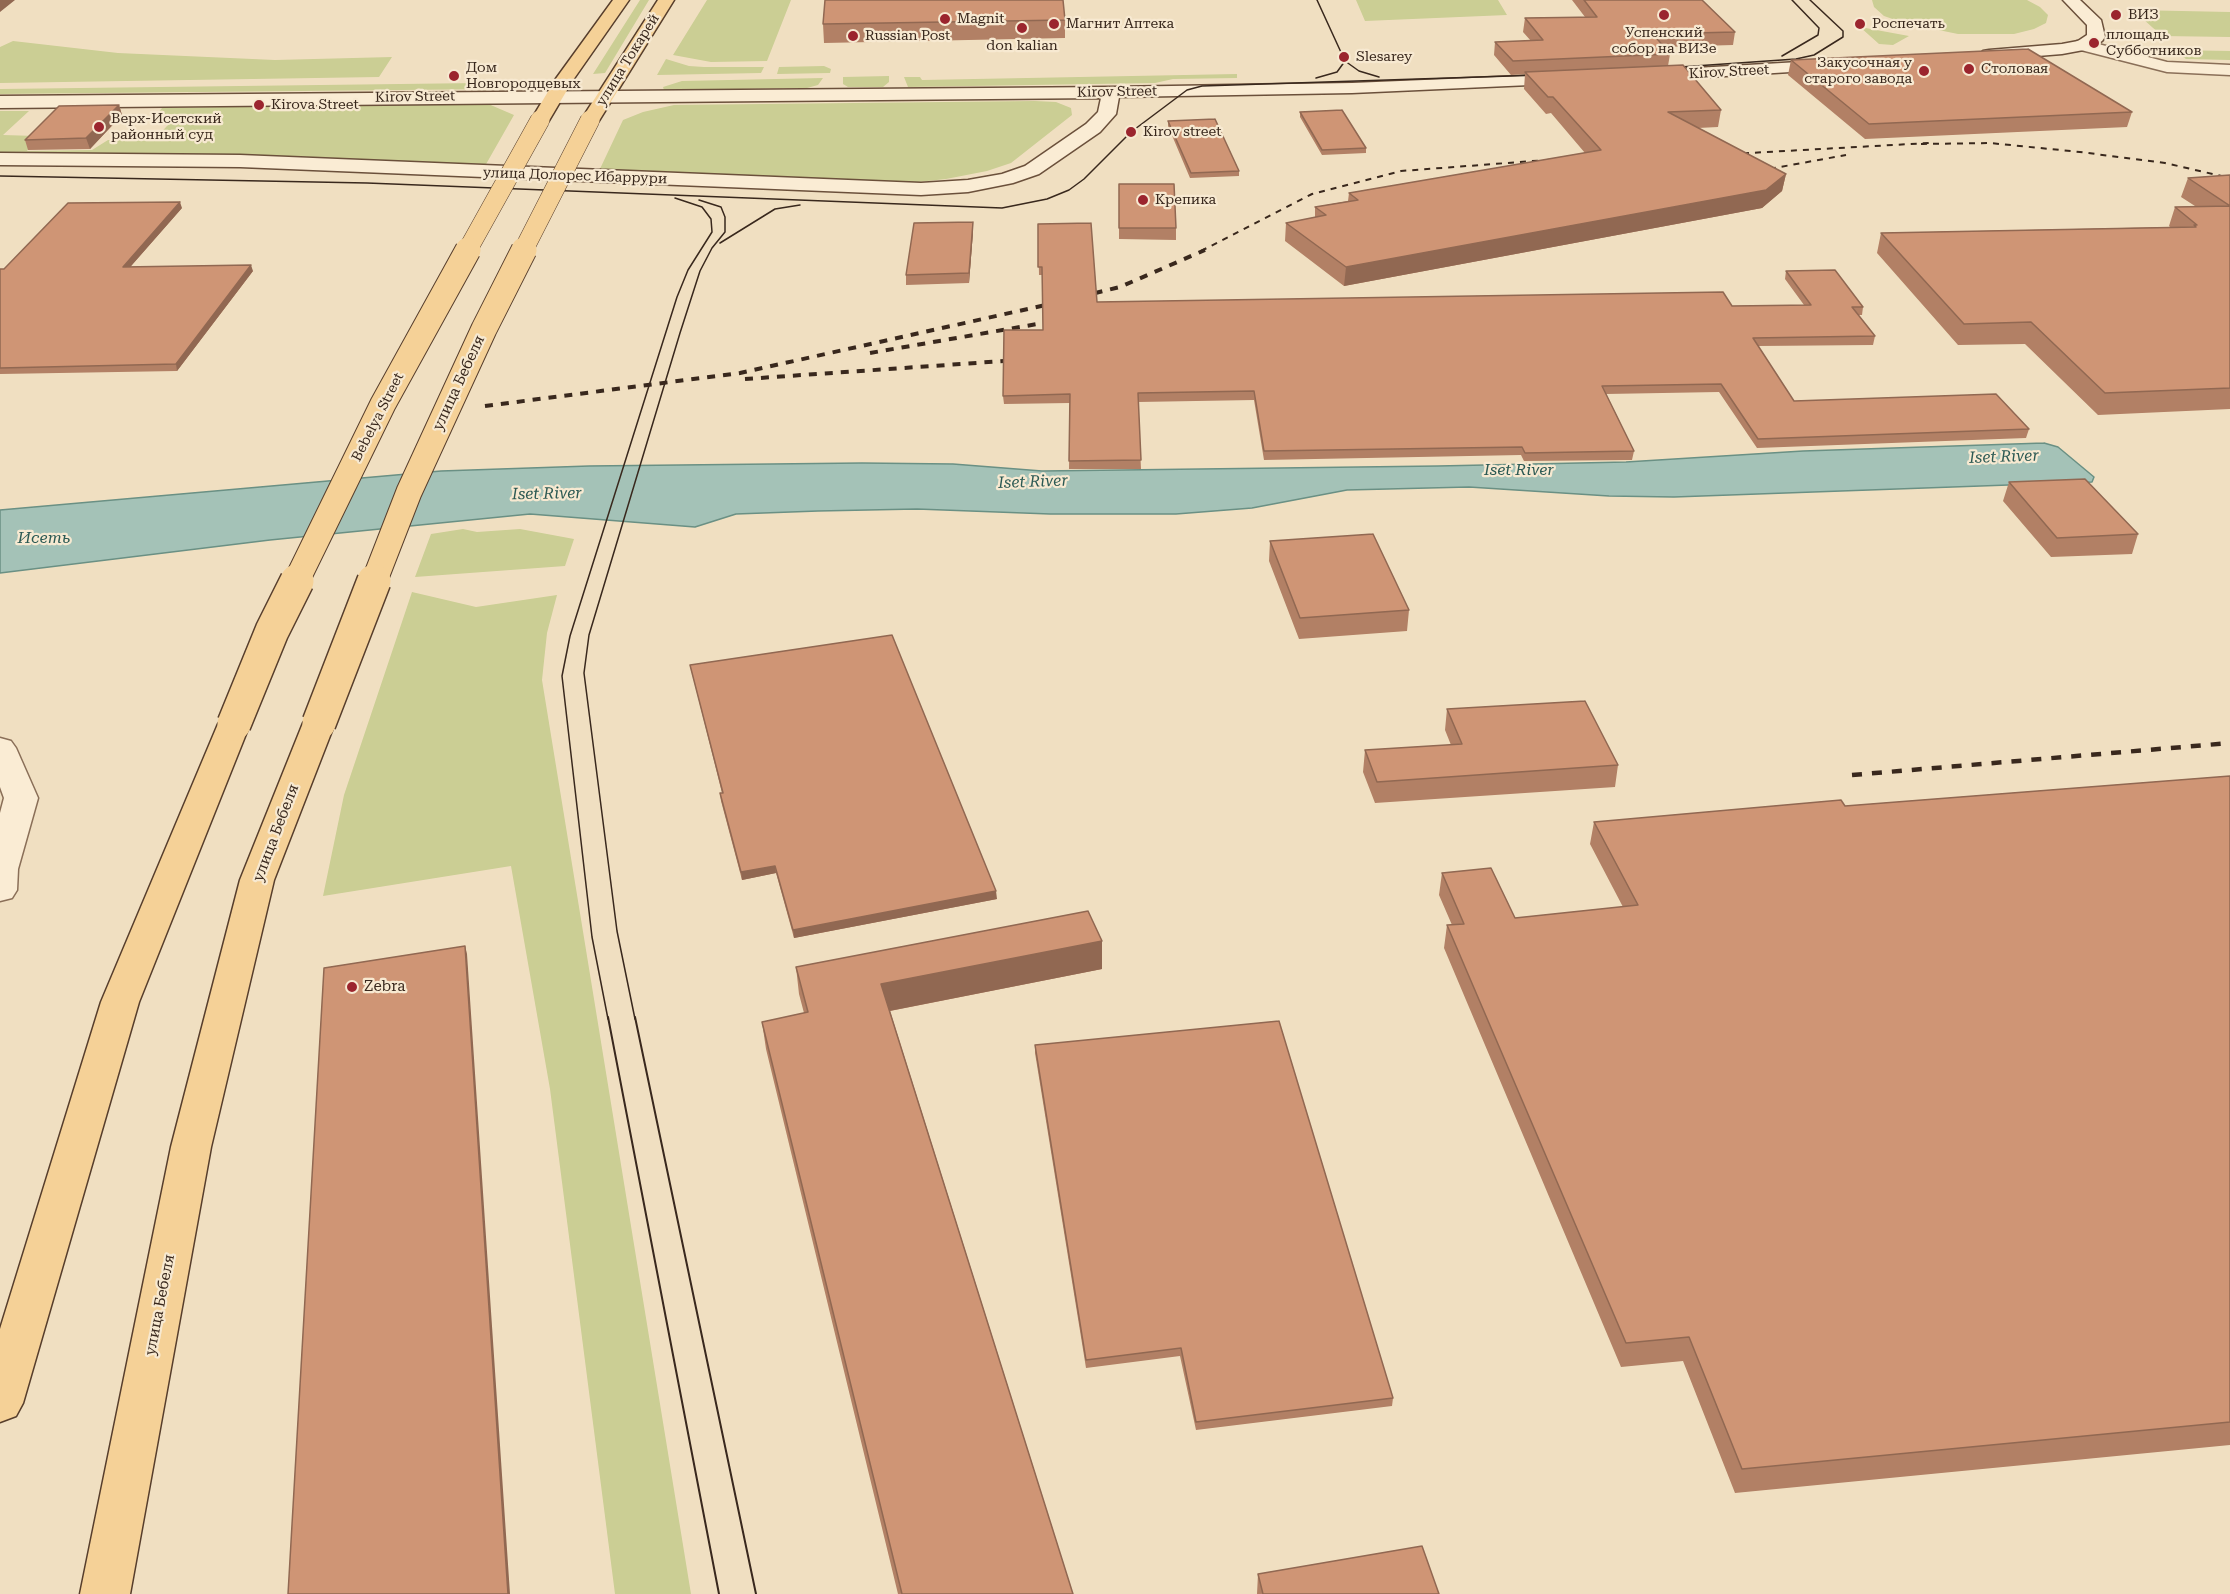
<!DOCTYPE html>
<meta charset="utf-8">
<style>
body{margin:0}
canvas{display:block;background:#f0dfc1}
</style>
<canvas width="2230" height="1594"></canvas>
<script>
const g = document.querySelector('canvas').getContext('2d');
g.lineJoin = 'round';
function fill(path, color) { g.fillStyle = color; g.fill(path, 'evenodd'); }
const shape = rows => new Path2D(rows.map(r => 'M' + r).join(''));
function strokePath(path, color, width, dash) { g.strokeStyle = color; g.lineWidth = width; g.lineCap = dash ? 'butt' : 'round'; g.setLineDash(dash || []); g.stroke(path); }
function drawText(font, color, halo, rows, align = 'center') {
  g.font = font + ' "Roboto Serif",serif'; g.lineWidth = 4.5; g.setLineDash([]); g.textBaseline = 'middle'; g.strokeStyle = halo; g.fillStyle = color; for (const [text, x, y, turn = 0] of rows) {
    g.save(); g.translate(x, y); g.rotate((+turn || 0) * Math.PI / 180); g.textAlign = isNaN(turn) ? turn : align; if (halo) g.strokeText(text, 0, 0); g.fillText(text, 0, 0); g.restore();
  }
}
fill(shape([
 [640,0,649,0,605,73,593,74],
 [707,0,791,0,767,61,711,62,673,55],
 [1356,0,1498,0,1507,15,1365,21],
 [1872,0,2027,0,2040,7,2048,15,2046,23,2034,29,2014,34,1958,34,1904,23,1884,16,1874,7],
 [2133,10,2230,12,2230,37,2162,36],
 [1860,27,1909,36,1893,45,1879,44],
 [13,41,118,53,275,60,392,57,379,77,0,83,0,47],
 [2173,50,2230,51,2230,60,2186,59],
 [666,59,689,66,704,67,764,67,761,73,657,75],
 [824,66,831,69,830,73,777,74,779,67],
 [1237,74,1237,78,1173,79,1155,83,908,87,904,77,920,77,922,80],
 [889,76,889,82,883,87,848,87,843,84,843,77],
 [823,78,818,85,807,88,664,90,663,87,682,81],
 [480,83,500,89,0,94,0,89],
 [1035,101,1056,102,1071,108,1072,115,1011,163,987,171,946,179,908,183,599,171,623,120,643,112,674,105],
 [486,103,514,115,485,166,107,154,0,154,0,111,29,111,3,135,36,136,27,151,92,150,108,140,155,139,178,114,157,114,162,108],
 [463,529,477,532,520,529,574,539,565,566,415,577,431,534],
 [412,592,476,607,557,595,547,633,542,680,691,1594,615,1594,550,1089,511,866,323,896,344,795]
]), '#cbce94');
const water = shape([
 [2044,443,2058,447,2094,477,2092,482,1674,497,1609,496,1469,487,1347,490,1252,508,1176,514,1050,514,917,509,818,511,736,514,695,527,530,514,270,540,0,573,0,510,441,471,589,466,862,463,953,464,1042,471,1438,466,1626,462,1803,451,2044,443]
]);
fill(water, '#a4c2b7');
strokePath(water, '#6a9084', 1.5);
const street = shape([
 [2083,40,2167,62,2230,65,2230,75,2167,72,2077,49,2074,45,2077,41,2083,40],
 [0,738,11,741,16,748,38,798,18,869,17,890,12,898,0,901,0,813,4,798,0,787,0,738]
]);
const secondary = shape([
 [2063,0,2080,0,2101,20,2105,37,2102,41,2089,49,2062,54,1989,60,1983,59,1980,55,1983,51,1989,50,2062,44,2078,41,2087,35,2087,25,2063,0],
 [1833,60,1839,61,1842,65,1839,69,1645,81,1639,80,1636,76,1639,72,1645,71,1833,60],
 [1569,74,1575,75,1578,79,1575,83,1352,93,1119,97,1116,114,1100,132,1039,174,1013,183,968,192,921,195,240,167,0,165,0,153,240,155,921,183,968,180,1002,174,1025,166,1086,124,1098,112,1101,98,0,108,0,96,1111,87,1352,83,1569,74]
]);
const primary = shape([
 [613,0,629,0,573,80,547,124,533,124,531,120,555,80,613,0],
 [658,0,674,0,597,124,583,124,581,120,658,0],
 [319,714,330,716,335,723,274,880,211,1147,130,1594,80,1594,171,1147,240,880,303,723,308,716,319,714],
 [234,715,245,717,250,724,139,1002,23,1403,16,1416,0,1422,0,1329,101,1002,218,724,223,717,234,715]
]);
strokePath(street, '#8a6f58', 3);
strokePath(secondary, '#6b503b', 3);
strokePath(primary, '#573e2c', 3);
fill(street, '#faecd4');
fill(secondary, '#faecd4');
fill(primary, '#f5d197');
strokePath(shape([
 [1317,0,1345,61,1359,71,1379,77],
 [1782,56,1818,35,1819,28,1792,0],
 [1666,68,1796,59,1814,55,1843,37,1843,31,1810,0],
 [1316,78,1337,72,1345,61],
 [0,176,367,183,1002,208,1047,199,1069,190,1084,179,1131,132,1187,90,1202,86,1541,75],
 [720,243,775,209,800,205],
 [608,1019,592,937,562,676,570,636,677,297,688,270,712,232,711,219,702,207,675,198],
 [635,1019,617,931,584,673,589,635,680,333,700,271,712,248,725,232,725,217,721,207,699,200]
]), '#39281d', 1.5);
strokePath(shape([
 [608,1017,719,1594],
 [635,1017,756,1594]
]), '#39281d', 2);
strokePath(shape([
 [1921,144,1990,143,2080,152,2165,163,2230,178],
 [1731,154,1929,143],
 [1758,171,1846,155],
 [1201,251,1312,194,1401,171,1560,159]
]), '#39281d', 2, [6, 6]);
strokePath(shape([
 [1079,297,1120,287,1205,250],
 [870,353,1043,323],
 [745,379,1004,361],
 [485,406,740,373,1059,302]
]), '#39281d', 4, [8, 8]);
strokePath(shape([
 [1852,775,2230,743]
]), '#39281d', 4.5, [10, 10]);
const primaryBridgeFar2 = shape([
 [467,251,540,120],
 [523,251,590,120]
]);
const primaryBridgeFar1 = shape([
 [296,582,383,404,468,250],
 [374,582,409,492,484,329,524,250]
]);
const primaryBridge = shape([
 [319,723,374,581],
 [234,724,272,631,297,581]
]);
strokePath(primaryBridgeFar2, '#573e2c', 20, []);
strokePath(primaryBridgeFar1, '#573e2c', 27, []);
strokePath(primaryBridge, '#573e2c', 36, []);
strokePath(primaryBridgeFar2, '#f5d197', 19);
strokePath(primaryBridgeFar1, '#f5d197', 25);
strokePath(primaryBridge, '#f5d197', 33);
fill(shape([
 [1572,0,1702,0,1735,32,1733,45,1664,47,1670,54,1668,66,1721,110,1718,127,1698,128,1786,174,1782,191,1762,208,1344,286,1285,241,1286,223,1315,218,1315,207,1348,201,1349,193,1585,153,1551,113,1546,114,1524,89,1525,74,1511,75,1494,55,1495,42,1531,41,1523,32,1525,18,1585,17],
 [1065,20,1065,38,824,43,823,24],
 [1791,60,2132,112,2127,127,1865,139,1788,75],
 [119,105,122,115,90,149,28,150,25,140],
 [1300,112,1366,148,1366,153,1322,155,1300,117],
 [1168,121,1239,171,1239,176,1190,178,1168,126],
 [2230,175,2230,409,2098,415,2025,344,1958,345,1877,253,1881,233,2170,227,2169,226,2175,207,2195,206,2181,197,2188,178],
 [1119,184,1176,228,1176,240,1119,239],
 [182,208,130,267,253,271,177,371,0,374,0,269,4,269],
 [973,222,973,232,969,283,906,285,906,275],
 [1038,224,1097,302,1732,306,1804,305,1785,279,1786,271,1863,307,1862,315,1858,315,1875,336,1873,345,1758,346,1794,401,2029,429,2026,438,1757,448,1719,392,1606,394,1634,451,1632,460,1524,461,1521,455,1264,460,1254,400,1138,402,1141,469,1069,469,1070,403,1004,404,1003,396,1043,330,1042,275,1039,275],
 [2009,482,2138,534,2132,554,2051,557,2003,501],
 [1270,541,1409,610,1407,631,1299,639,1269,561],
 [690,665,997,899,794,938,776,873,742,880,721,801,720,793,722,793],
 [1447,709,1618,765,1615,787,1375,803,1363,772,1365,750,1451,745,1445,730],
 [2230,776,2230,1445,1735,1493,1683,1361,1621,1367,1444,948,1447,925,1452,925,1439,895,1442,873,1515,918,1623,907,1590,844,1594,822,1845,806],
 [1102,941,1102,969,890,1011,1073,1594,898,1594,766,1049,762,1022,804,1013,799,994,796,967],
 [1035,1045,1393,1398,1392,1406,1196,1430,1180,1356,1086,1368,1035,1053],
 [1258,1574,1263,1594,1257,1594]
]), '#b28065');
fill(shape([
 [0,0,15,0,0,12],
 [119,105,122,115,90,149,86,138],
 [1786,174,1782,191,1762,208,1344,286,1346,267],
 [180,202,182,208,125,273,123,267],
 [973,222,973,232,969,283,969,273],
 [251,265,253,271,177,371,176,364],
 [775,866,776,873,742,880,741,872],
 [996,891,997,899,794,938,793,930],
 [1102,941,1102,969,884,1012,881,984],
 [465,946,467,954,510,1594,508,1594]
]), '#916852');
const building = shape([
 [825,0,1063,0,1065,20,823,24,825,0],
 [1584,0,1702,0,1735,32,1653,34,1670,54,1513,61,1495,42,1543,40,1525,18,1597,17,1584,0],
 [2028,49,2132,112,1869,124,1791,60,2028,49],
 [1683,65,1721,110,1668,112,1786,174,1766,190,1346,267,1286,223,1326,215,1315,207,1358,200,1349,193,1601,150,1553,97,1548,97,1525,72,1683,65],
 [119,105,86,138,25,140,59,106,119,105],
 [1342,110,1366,148,1322,150,1300,112,1342,110],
 [1215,119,1239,171,1191,173,1168,121,1215,119],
 [2230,175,2230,388,2105,393,2031,322,1964,324,1881,233,2196,227,2194,225,2197,225,2175,207,2230,206,2188,178,2230,175],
 [1119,184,1174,184,1176,228,1119,228,1119,184],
 [180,202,123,267,251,265,176,364,0,368,0,269,4,269,68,203,180,202],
 [973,222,969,273,906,275,914,223,973,222],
 [1091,223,1097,302,1723,292,1732,306,1811,305,1786,271,1835,270,1863,307,1852,307,1875,336,1753,338,1794,401,1996,394,2029,429,1758,439,1721,384,1602,386,1634,451,1525,453,1522,447,1264,451,1254,391,1138,393,1141,460,1069,461,1070,394,1003,396,1004,330,1043,330,1042,267,1038,267,1038,224,1091,223],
 [2085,479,2138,534,2057,538,2009,482,2085,479],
 [1373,534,1409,610,1300,618,1270,541,1373,534],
 [892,635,996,891,793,930,775,866,741,872,720,793,723,793,690,665,892,635],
 [1585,701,1618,765,1377,782,1365,750,1462,744,1447,709,1585,701],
 [2230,776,2230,1422,1742,1469,1689,1337,1626,1343,1447,925,1464,924,1442,873,1491,868,1515,918,1638,905,1594,822,1841,800,1845,806,2230,776],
 [1088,911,1102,941,881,984,1073,1594,902,1594,762,1022,808,1012,796,967,1088,911],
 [465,946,508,1594,288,1594,324,968,465,946],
 [1279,1021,1393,1398,1196,1422,1181,1348,1086,1360,1035,1045,1279,1021],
 [1422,1546,1439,1594,1263,1594,1258,1574,1422,1546]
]);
fill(building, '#cf9575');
strokePath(building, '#916852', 1.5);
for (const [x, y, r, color] of [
 [1664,15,6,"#9b252e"],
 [2116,15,6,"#9b252e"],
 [945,19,6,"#9b252e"],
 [1054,24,6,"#9b252e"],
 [1860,24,6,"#9b252e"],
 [1022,28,6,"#9b252e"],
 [853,36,6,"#9b252e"],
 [2094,43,6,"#9b252e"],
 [1344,57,6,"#9b252e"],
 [1969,69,6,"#9b252e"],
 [1924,71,6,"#9b252e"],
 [454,76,6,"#9b252e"],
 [259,105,6,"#9b252e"],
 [99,127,6,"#9b252e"],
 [1131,132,6,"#9b252e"],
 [1143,200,6,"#9b252e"],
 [352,987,6,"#9b252e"]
]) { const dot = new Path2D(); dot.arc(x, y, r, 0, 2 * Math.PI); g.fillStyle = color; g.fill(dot); strokePath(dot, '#f7e9d1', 2); }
drawText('14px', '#39281d', '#f7e9d1', [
 ["ВИЗ",2128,15],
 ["Magnit",957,19],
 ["Магнит Аптека",1066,24],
 ["Роспечать",1872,24],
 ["Успенский",1664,33,"center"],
 ["собор на ВИЗе",1664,49,"center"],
 ["площадь",2106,35],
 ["Субботников",2106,51],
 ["Russian Post",865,36],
 ["don kalian",1022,46,"center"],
 ["Slesarey",1356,57],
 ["Закусочная у",1912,63,"right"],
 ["старого завода",1912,79,"right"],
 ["Дом",466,68],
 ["Новгородцевых",466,84],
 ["Столовая",1981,69],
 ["Kirova Street",271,105],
 ["Верх-Исетский",111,119],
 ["районный суд",111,135],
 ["Kirov street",1143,132],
 ["Крепика",1155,200]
], 'left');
drawText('14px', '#39281d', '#f7e9d1', [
 ["улица Токарей",628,60,-58],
 ["Kirov Street",1729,72,-3],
 ["Kirov Street",1117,92,-1],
 ["Kirov Street",415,97,-1],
 ["улица Долорес Ибаррури",575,176,2],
 ["Bebelya Street",378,417,-63]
]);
drawText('15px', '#39281d', '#f7e9d1', [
 ["улица Бебеля",459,383,-65],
 ["улица Бебеля",276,833,-69],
 ["улица Бебеля",160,1305,-79]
]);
drawText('15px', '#39281d', '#f7e9d1', [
 ["Zebra",364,987]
], 'left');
drawText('italic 16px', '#2b5953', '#f7e9d1', [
 ["Iset River",2004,457,-2],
 ["Iset River",1519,470],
 ["Iset River",1033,482,-2],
 ["Iset River",547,494,-1],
 ["Исеть",44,538]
]);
</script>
